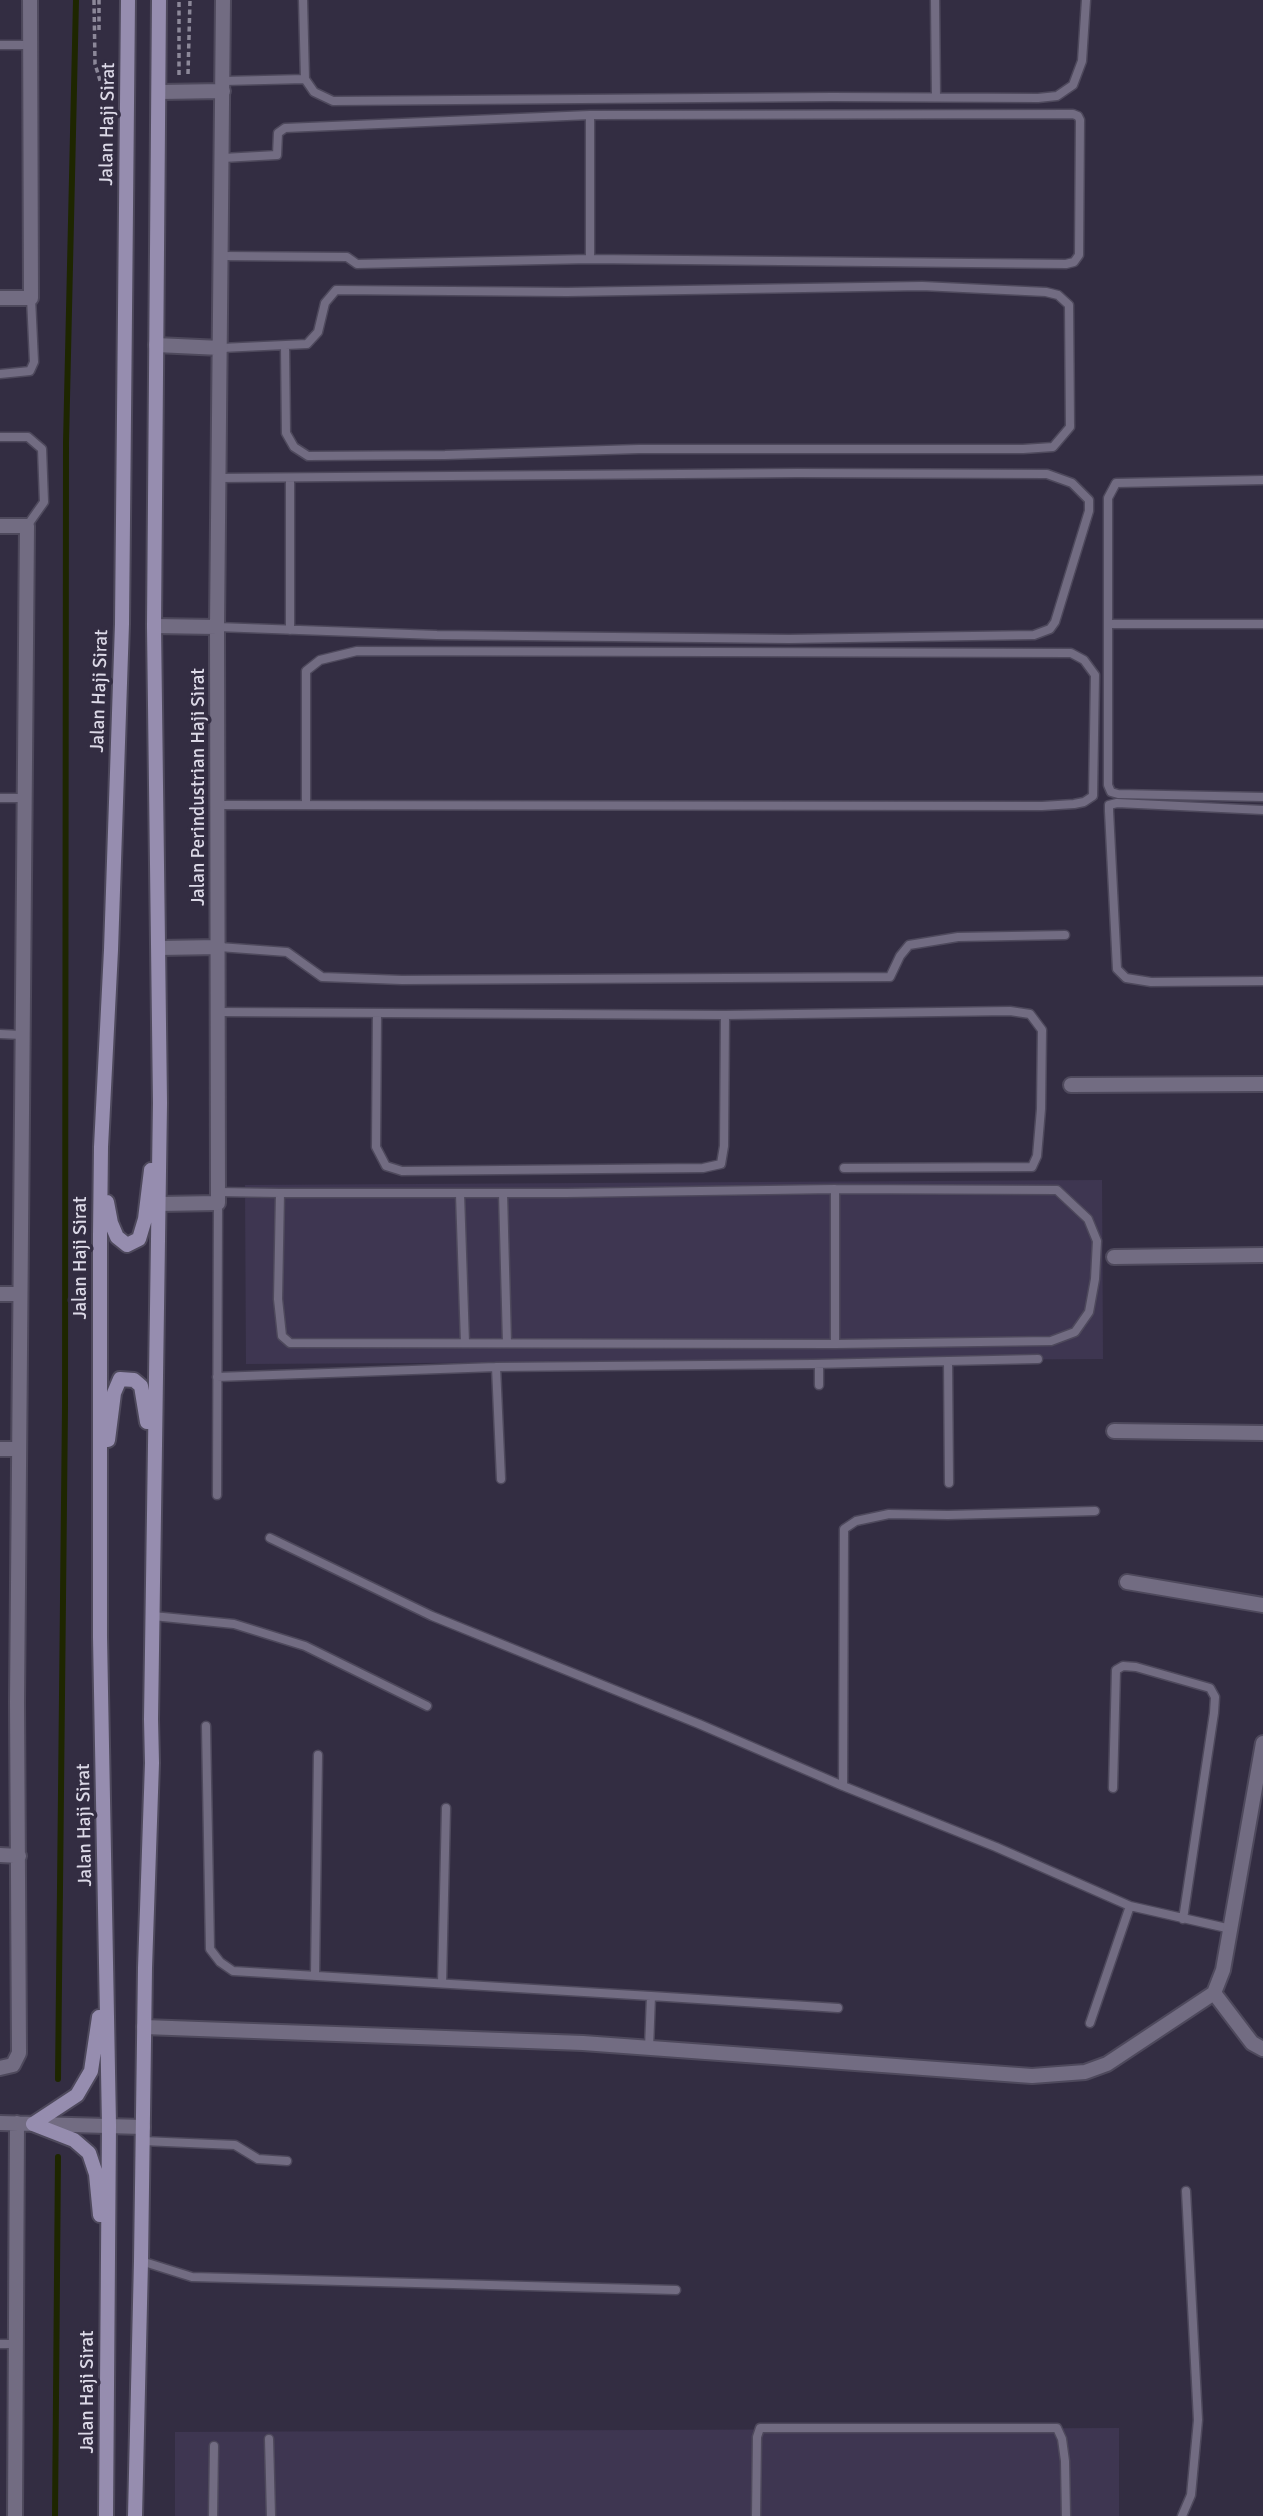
<!DOCTYPE html>
<style>
body{margin:0}
canvas{display:block;background:#332d42}
</style>
<canvas width="1263" height="2516"></canvas>
<script>
const g = document.querySelector('canvas').getContext('2d');
g.lineJoin = 'round';
function fill(path, color) { g.fillStyle = color; g.fill(path, 'evenodd'); }
const shape = rows => new Path2D(rows.map(r => 'M' + r).join(''));
function strokePath(path, color, width, dash) { g.strokeStyle = color; g.lineWidth = width; g.lineCap = dash ? 'butt' : 'round'; g.setLineDash(dash || []); g.stroke(path); }
function drawText(font, color, halo, rows, align = 'center') {
  g.font = font + ' Signika,sans-serif'; g.lineWidth = 7; g.setLineDash([]); g.textBaseline = 'middle'; g.strokeStyle = halo; g.fillStyle = color; for (const [text, x, y, turn = 0] of rows) {
    g.save(); g.translate(x, y); g.rotate((+turn || 0) * Math.PI / 180); g.textAlign = isNaN(turn) ? turn : align; if (halo) g.strokeText(text, 0, 0); g.fillText(text, 0, 0); g.restore();
  }
}
fill(shape([
 [1102,1180,1103,1359,246,1364,245,1185],
 [1119,2428,1119,2516,175,2516,175,2432]
]), '#3e3651');
strokePath(shape([
 [58,2079,65,1407,66,443,76,0],
 [55,2516,58,2157]
]), '#1e2600', 6);
const lane = shape([
 [303,0,305,79],
 [935,0,936,97],
 [0,45,29,45],
 [224,81,305,79,314,92,333,101,832,97,1038,98,1057,96,1073,85,1082,61,1086,0],
 [222,256,347,257,357,264,590,259,1066,264,1074,262,1079,255,1080,120,1078,116,1073,114,590,115,285,128,278,133,277,155,223,158],
 [590,259,590,115],
 [221,348,307,344,318,332,325,303,336,290,567,292,922,286,1046,292,1058,295,1069,305,1070,427,1053,447,1023,449,639,449,445,455,308,456,294,447,286,433,285,346],
 [0,374,30,371,34,362,31,298],
 [0,437,28,437,42,449,44,502,27,526],
 [290,478,290,630],
 [1263,480,1116,483,1108,498,1108,785,1111,792,1118,794,1263,797],
 [1110,624,1263,624],
 [217,627,437,635,789,639,1034,635,1050,629,1055,622,1089,511,1089,500,1072,483,1047,474,797,473,219,478],
 [0,798,24,798],
 [218,805,1042,806,1074,804,1084,802,1093,796,1095,675,1084,660,1071,653,357,651,320,660,306,671,306,804],
 [1263,810,1117,803,1109,805,1109,811,1117,969,1126,978,1151,982,1263,981],
 [219,947,287,952,322,977,402,980,890,977,900,956,909,945,958,937,1065,935],
 [219,1012,725,1015,1010,1011,1030,1014,1042,1030,1041,1109,1037,1156,1032,1167,844,1168],
 [377,1013,376,1147,386,1166,402,1171,703,1168,721,1164,724,1146,725,1015],
 [0,1034,22,1035],
 [835,1189,1057,1190,1088,1219,1097,1241,1095,1279,1089,1312,1075,1332,1051,1341,835,1344,290,1343,282,1336,278,1299,280,1193,566,1193,835,1189],
 [835,1189,835,1344],
 [218,1192,280,1193],
 [503,1193,507,1343],
 [460,1194,465,1343],
 [948,1361,949,1483],
 [819,1364,819,1385],
 [496,1367,501,1479],
 [217,1377,496,1367,813,1364,1038,1359],
 [217,1495,218,1203],
 [270,1538,432,1616,699,1724,843,1786,996,1847,1130,1906,1231,1929],
 [153,1616,234,1624,305,1646,427,1706],
 [206,1726,210,1949,220,1962,233,1971,651,1996],
 [843,1786,844,1529,856,1521,889,1514,948,1515,1095,1511],
 [1113,1788,1116,1670,1123,1666,1136,1667,1210,1688,1215,1697,1214,1713,1183,1919],
 [315,1975,318,1755],
 [442,1983,446,1808],
 [1090,2023,1130,1906],
 [649,2048,651,1996,838,2008],
 [143,2141,235,2145,258,2159,287,2161],
 [141,2261,192,2277,676,2290],
 [0,2344,16,2344],
 [269,2439,271,2516],
 [213,2516,214,2446],
 [756,2516,757,2437,760,2428,1057,2428,1062,2439,1065,2461,1066,2516],
 [1182,2516,1191,2495,1198,2420,1186,2191]
]);
const street = shape([
 [160,92,223,91],
 [0,298,31,298,30,0],
 [156,345,221,348],
 [0,526,27,526,17,1701,19,2053,13,2065,0,2068],
 [154,626,217,627,223,0],
 [159,948,219,947],
 [1071,1085,1263,1084],
 [159,1204,218,1203,217,627],
 [1114,1257,1263,1255],
 [0,1294,20,1294],
 [1114,1431,1263,1433],
 [0,1449,19,1449],
 [1127,1582,1263,1605],
 [0,1855,19,1856],
 [1214,1993,1252,2043,1263,2049],
 [144,2027,583,2043,1032,2076,1085,2072,1107,2064,1214,1993,1223,1970,1263,1743],
 [0,2123,143,2127],
 [15,2516,17,2123]
]);
const secondary = shape([
 [107,1202,111,1223,117,1237,127,1245,139,1239,145,1219,151,1170],
 [108,1440,114,1393,120,1379,134,1380,141,1386,147,1422],
 [33,2124,74,2140,89,2153,96,2174,100,2215],
 [33,2124,77,2095,91,2071,99,2017],
 [106,2516,109,2125,100,1637,100,1235,101,1147,111,950,122,624,128,0],
 [135,2516,141,2261,145,1968,152,1763,151,1719,160,1103,154,626,159,0]
]);
strokePath(lane, '#4e495c', 11);
strokePath(street, '#4e495c', 18);
strokePath(secondary, '#4e495c', 18);
strokePath(shape([
 [94,0,95,64,102,87,111,88],
 [99,30,99,0],
 [188,74,190,0],
 [179,75,179,0]
]), '#8c8899', 3.5, [5, 3.5]);
strokePath(lane, '#726c82', 8);
strokePath(street, '#726c82', 14);
strokePath(secondary, '#968daf', 14);
drawText('19px', '#dcd9e7', '#332d42', [
 ["Jalan Haji Sirat",108,124,-89],
 ["Jalan Haji Sirat",100,691,-88],
 ["Jalan Perindustrian Haji Sirat",199,787,-90],
 ["Jalan Haji Sirat",81,1258,-90],
 ["Jalan Haji Sirat",85,1825,-91],
 ["Jalan Haji Sirat",88,2392,-90]
]);
</script>
